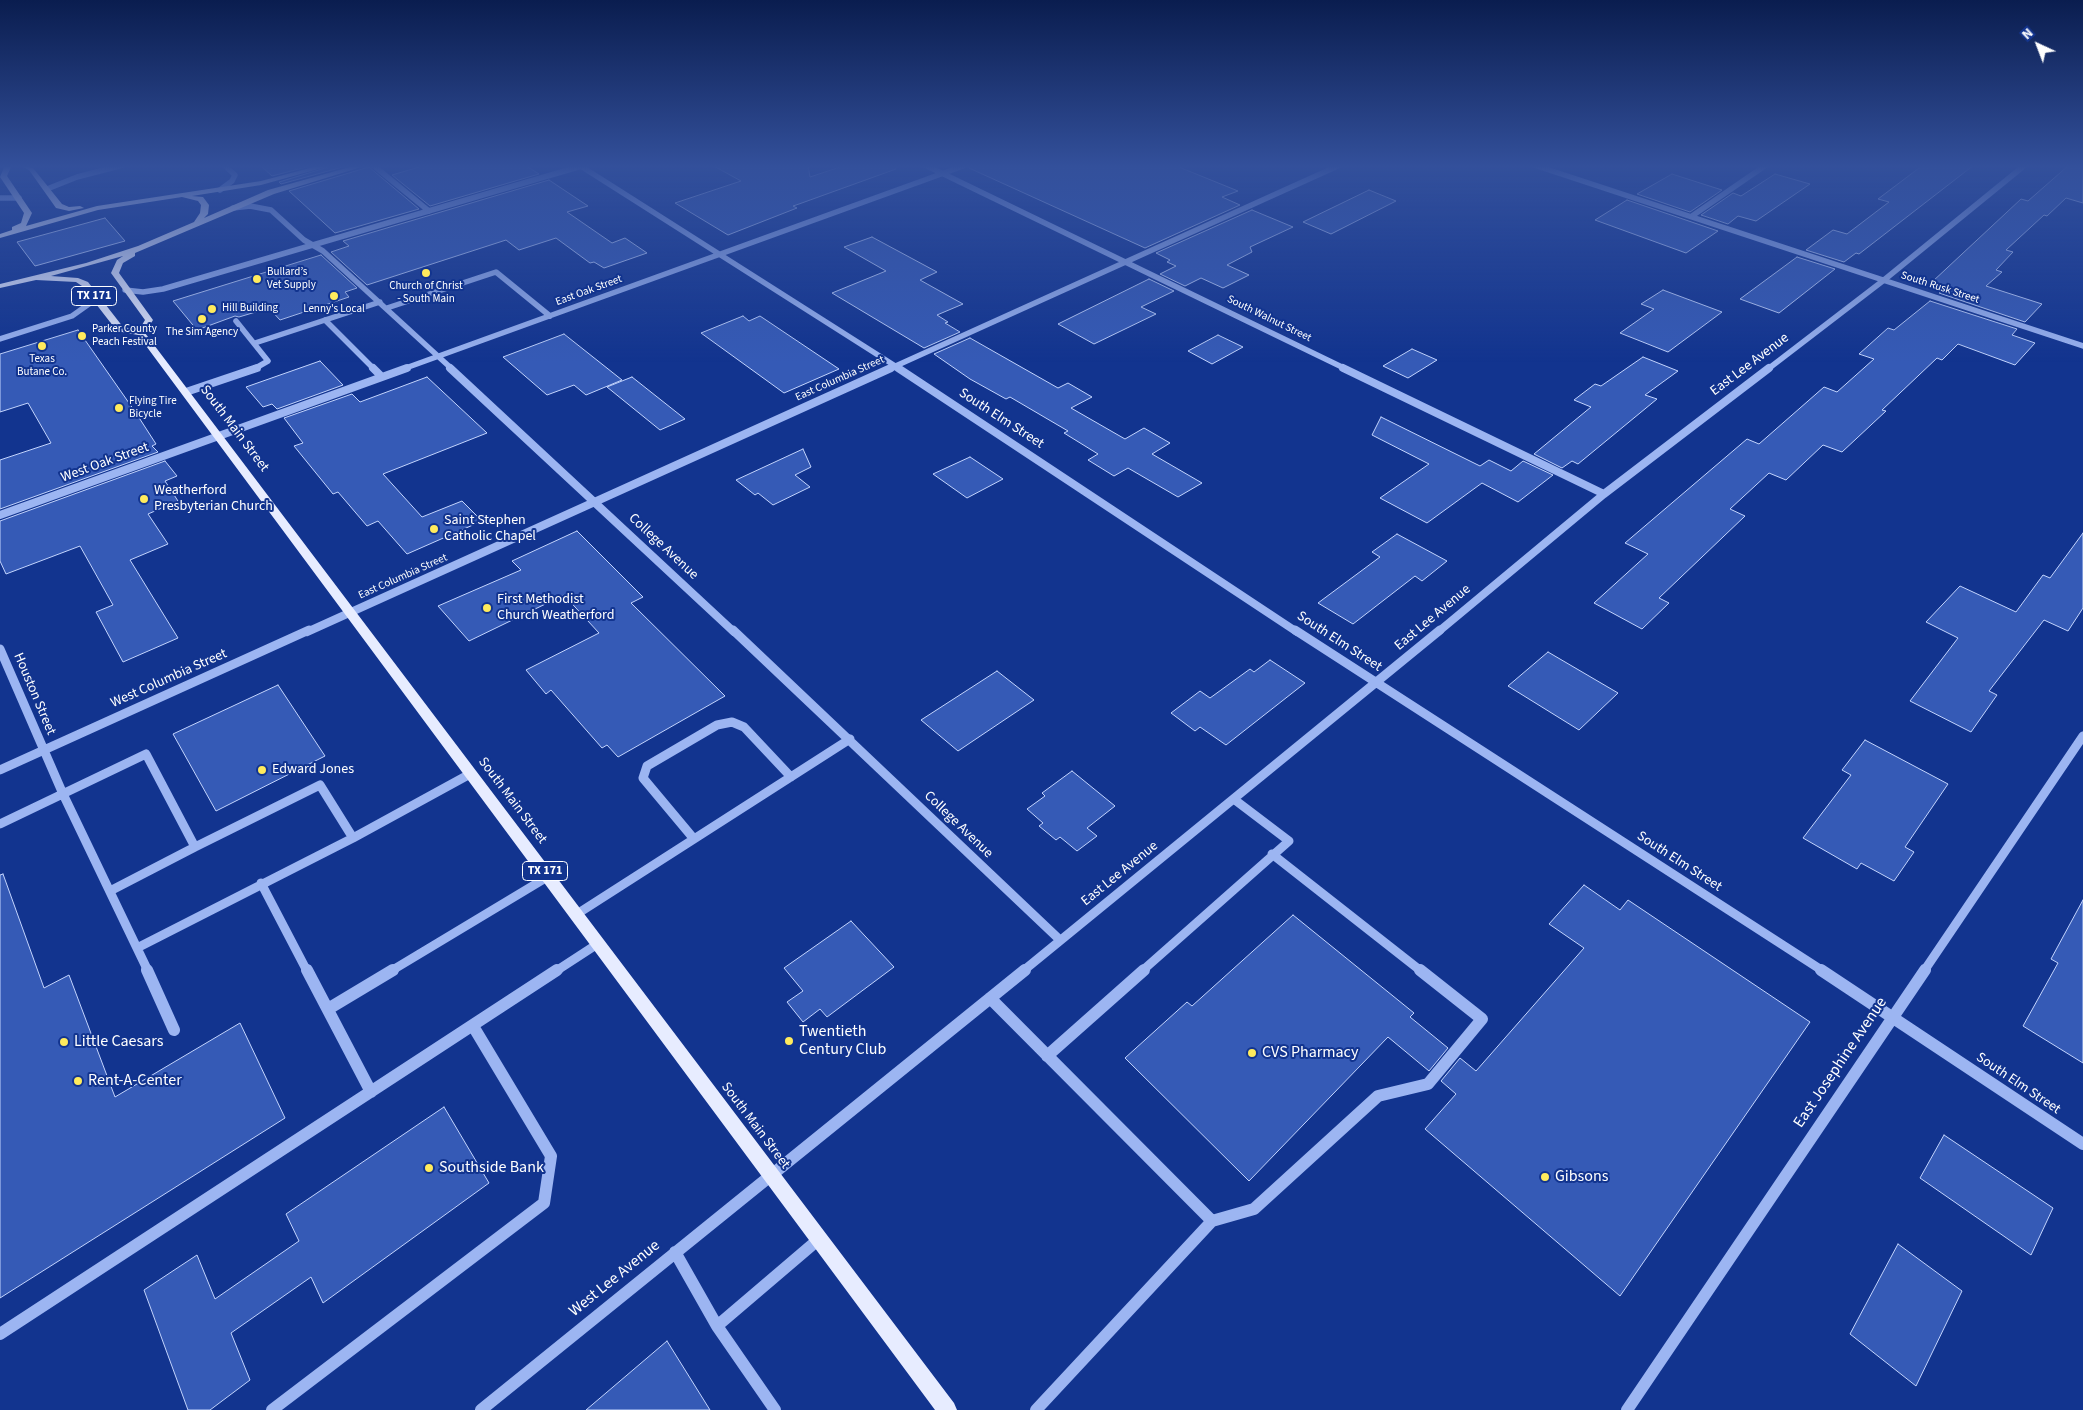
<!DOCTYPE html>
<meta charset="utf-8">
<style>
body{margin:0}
#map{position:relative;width:2083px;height:1410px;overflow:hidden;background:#12348f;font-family:"Source Sans 3",sans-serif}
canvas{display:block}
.north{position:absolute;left:2013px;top:20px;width:50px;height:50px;-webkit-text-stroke:4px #12348f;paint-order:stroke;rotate:317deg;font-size:14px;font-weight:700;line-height:20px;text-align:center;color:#fff}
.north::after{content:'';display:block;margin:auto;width:18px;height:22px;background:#fff;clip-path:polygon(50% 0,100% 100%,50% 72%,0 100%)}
</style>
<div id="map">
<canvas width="2083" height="1410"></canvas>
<div class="north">N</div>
</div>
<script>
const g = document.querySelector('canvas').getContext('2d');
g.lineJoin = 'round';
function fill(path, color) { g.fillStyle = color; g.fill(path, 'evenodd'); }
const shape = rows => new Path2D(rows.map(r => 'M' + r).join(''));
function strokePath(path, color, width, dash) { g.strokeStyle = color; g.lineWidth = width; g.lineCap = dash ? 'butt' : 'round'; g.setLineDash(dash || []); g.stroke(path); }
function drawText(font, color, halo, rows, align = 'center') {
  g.font = font + ' "Source Sans 3",sans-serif'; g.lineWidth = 4; g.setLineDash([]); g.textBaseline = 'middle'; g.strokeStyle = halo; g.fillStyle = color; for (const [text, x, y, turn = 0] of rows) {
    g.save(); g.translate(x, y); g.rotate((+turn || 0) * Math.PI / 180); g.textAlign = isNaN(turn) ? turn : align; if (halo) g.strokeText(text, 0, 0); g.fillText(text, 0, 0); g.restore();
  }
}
const building = shape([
 [260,165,314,165,272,176,260,165],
 [335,165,350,165,281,184,279,182,335,165],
 [426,165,525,165,539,174,430,206,392,175,426,165],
 [712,165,808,165,810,177,846,165,895,165,896,169,799,204,793,206,797,208,728,235,675,203,741,181,712,165],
 [971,165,1174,165,1238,191,1222,197,1240,205,1145,248,969,168,971,165],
 [1923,165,1974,165,1859,254,1856,253,1844,262,1806,250,1833,230,1847,234,1889,202,1878,199,1923,165],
 [2069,165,2083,165,2083,203,2066,198,2047,216,2044,215,2006,250,2013,252,1996,270,2002,272,1986,286,2042,304,2025,322,1939,293,1947,287,1932,282,2021,199,2028,201,2069,165],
 [369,167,419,209,335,233,289,191,369,167],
 [1672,174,1722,190,1690,212,1637,194,1672,174],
 [1775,174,1810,184,1756,221,1738,216,1728,224,1701,215,1733,193,1741,196,1775,174],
 [549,180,588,206,567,212,612,243,625,238,647,253,604,268,594,262,590,263,556,238,519,250,506,240,367,285,331,252,349,246,343,241,549,180],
 [1369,190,1396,201,1331,234,1303,222,1369,190],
 [1627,200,1718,231,1686,253,1595,220,1627,200],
 [1252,210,1293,227,1250,247,1252,252,1227,265,1249,275,1223,288,1201,278,1185,286,1160,274,1176,266,1167,262,1170,260,1156,253,1252,210],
 [105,218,125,241,35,266,17,242,105,218],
 [872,237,937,272,920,280,963,304,937,315,948,322,945,323,960,332,924,348,832,293,886,271,844,247,872,237],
 [321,255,357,288,345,292,349,297,280,320,269,308,239,317,235,316,197,330,173,301,321,255],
 [1797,257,1835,269,1779,313,1740,299,1797,257],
 [1149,279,1174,291,1141,307,1156,314,1094,344,1058,324,1149,279],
 [1663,290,1722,312,1668,352,1620,333,1654,309,1641,304,1663,290],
 [1930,301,2017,329,2012,335,2035,343,2015,365,1958,344,1942,360,1937,358,1882,410,1886,411,1842,452,1823,445,1786,480,1769,473,1730,509,1745,516,1659,598,1669,603,1642,629,1594,603,1648,554,1625,543,1747,439,1759,444,1824,387,1837,392,1874,359,1859,354,1888,328,1894,330,1930,301],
 [743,316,749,321,760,316,839,369,784,393,701,333,743,316],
 [78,330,136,413,156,444,152,446,158,452,0,509,0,460,51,443,28,403,0,412,0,354,78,330],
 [564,334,622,380,586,395,574,385,547,395,503,357,564,334],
 [1218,335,1243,347,1212,364,1188,351,1218,335],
 [970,338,1058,388,1068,383,1092,397,1071,408,1125,439,1144,428,1170,443,1152,454,1202,483,1178,497,1128,468,1114,476,1088,460,1098,454,1064,433,1068,431,1010,397,1006,399,970,379,934,354,970,338],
 [1412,349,1437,360,1408,378,1383,366,1412,349],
 [1643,357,1678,371,1645,395,1657,399,1578,464,1572,461,1562,468,1534,454,1591,407,1574,400,1595,384,1601,386,1643,357],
 [320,361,343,385,277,409,272,404,263,407,246,387,320,361],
 [427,377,487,433,383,474,422,517,462,501,482,521,407,554,378,521,367,526,338,492,333,494,294,446,303,443,284,418,352,394,360,402,427,377],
 [632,377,685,419,660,430,607,387,632,377],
 [1381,417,1480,466,1489,460,1511,471,1523,461,1553,475,1518,502,1482,483,1427,523,1380,498,1429,464,1372,435,1381,417],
 [803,449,811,467,795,475,810,487,773,505,758,493,755,495,736,480,803,449],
 [970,457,1003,479,967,498,933,474,970,457],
 [165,461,177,476,165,481,178,501,148,514,168,544,130,560,178,638,123,662,96,612,113,605,80,546,6,574,0,561,0,521,165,461],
 [577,531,643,597,631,603,725,696,618,757,607,745,602,748,551,690,546,694,526,670,599,633,564,595,469,641,438,606,521,570,512,561,577,531],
 [2083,533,2083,608,2068,631,2044,620,1989,691,1997,695,1971,732,1910,701,1958,638,1926,622,1960,586,2016,612,2043,575,2050,578,2083,533],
 [1397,534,1447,561,1422,581,1415,576,1353,624,1318,603,1380,557,1372,552,1397,534],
 [1548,652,1618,693,1579,730,1508,686,1548,652],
 [1270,660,1305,683,1226,745,1200,727,1195,731,1171,713,1200,691,1210,698,1250,669,1254,672,1270,660],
 [997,671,1034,700,958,751,921,720,997,671],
 [278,685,325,756,216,811,173,734,278,685],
 [1865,740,1948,784,1905,847,1914,852,1894,881,1861,863,1857,869,1803,838,1851,775,1842,770,1865,740],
 [1072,771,1115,806,1087,828,1097,836,1077,851,1060,837,1056,840,1039,826,1043,823,1027,809,1045,796,1042,793,1072,771],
 [3,874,44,988,69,975,115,1097,240,1023,285,1118,0,1298,0,875,3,874],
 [1584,885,1620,910,1628,900,1810,1022,1620,1296,1425,1129,1456,1094,1441,1081,1460,1058,1476,1071,1584,948,1549,924,1584,885],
 [2083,900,2083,1063,2023,1026,2058,963,2051,959,2083,900],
 [1293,915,1414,1013,1410,1017,1448,1048,1429,1071,1388,1037,1249,1181,1125,1058,1187,1002,1192,1006,1293,915],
 [851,921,894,967,827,1017,820,1009,803,1022,787,1002,803,991,784,968,851,921],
 [444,1107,489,1183,323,1303,311,1277,231,1333,250,1380,210,1410,188,1410,144,1290,197,1255,215,1299,299,1241,286,1214,444,1107],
 [1944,1135,2053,1208,2031,1255,1920,1178,1944,1135],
 [1898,1244,1962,1291,1916,1386,1850,1334,1898,1244],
 [667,1341,710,1410,586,1410,667,1341]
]);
fill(building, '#355ab6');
strokePath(building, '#c3d4fd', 1);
strokePath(shape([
 [373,165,429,211],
 [579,165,900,369],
 [925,165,1346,369],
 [1534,165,2083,346],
 [47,189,77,177,123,165],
 [220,190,232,181,235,175,224,165],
 [0,198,19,198],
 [233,208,250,206,271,210,304,240,323,251,452,369],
 [1692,216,1766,165],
 [125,290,143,292,163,289,585,165],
 [387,308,496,272,550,316],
 [325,320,374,369],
 [236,321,268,361,254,369],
 [0,339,72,316,96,299],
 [255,343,380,302],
 [403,369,966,165],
 [889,369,1340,165],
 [1768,369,1884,280,2025,165]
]), '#9cb5f2', 5.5);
strokePath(shape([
 [373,368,382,377],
 [450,368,734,632],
 [898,368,1297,632],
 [1343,368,1604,494],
 [186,392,257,368],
 [0,515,407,368],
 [307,632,891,368],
 [1438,632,1604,494,1769,368]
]), '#9cb5f2', 8);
strokePath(shape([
 [733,630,1060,940],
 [1295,630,1823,971],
 [0,649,63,794,148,971],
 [0,770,309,630],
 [0,824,146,754,195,847,110,891],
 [694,839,643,778,647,766,717,725,732,722,744,727,791,777],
 [195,847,320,785,353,838],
 [1272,854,1421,971],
 [261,883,307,971],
 [577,914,850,739],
 [137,948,353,838,470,774],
 [391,971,549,876],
 [556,971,599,943],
 [1023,971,1440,630],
 [1142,971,1289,841,1235,800],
 [1924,971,2083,736]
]), '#9cb5f2', 9);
strokePath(shape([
 [147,970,174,1030],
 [307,970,371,1092],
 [1821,970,2083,1144],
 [990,998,1212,1221,1036,1410],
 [328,1009,393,970],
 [1047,1056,1144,970],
 [1212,1221,1254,1209,1378,1096,1428,1084,1482,1019,1420,970],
 [675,1252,717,1326],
 [0,1334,557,970],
 [272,1410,544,1203,551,1156,473,1026],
 [481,1410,1025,970],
 [775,1410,717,1326,819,1239],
 [1627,1410,1925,970]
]), '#9cb5f2', 12);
fill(shape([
 [5,165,12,165,7,176,32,213,26,226,97,206,261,181,321,165,333,165,261,185,192,196,203,197,209,205,208,214,204,218,268,190,357,165,368,165,274,194,135,253,135,256,123,263,119,273,153,320,145,333,954,1403,957,1410,935,1410,138,335,117,331,82,286,76,282,36,280,0,288,0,284,86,263,138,246,194,222,200,213,201,205,198,201,182,197,98,210,0,238,0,234,12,230,12,227,21,223,24,213,0,177,5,165],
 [123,256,117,260,111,273,145,320,139,330,123,327,88,282,78,278,51,276,123,256],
 [19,165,33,168,62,204,69,207,80,206,84,208,69,211,56,208,29,170,19,165]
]), '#e7ecff');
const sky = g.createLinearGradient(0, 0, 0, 362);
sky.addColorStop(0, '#0a1d4f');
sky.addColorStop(0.46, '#33509b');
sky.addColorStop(1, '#33509b00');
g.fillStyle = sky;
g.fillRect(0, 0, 2083, 362);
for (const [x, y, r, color] of [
 [426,273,5,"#ffeb5d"],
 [257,279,5,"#ffeb5d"],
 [334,296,5,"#ffeb5d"],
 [212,309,5,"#ffeb5d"],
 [202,319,5,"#ffeb5d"],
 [82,336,5,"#ffeb5d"],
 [42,346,5,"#ffeb5d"],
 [119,408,5,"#ffeb5d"],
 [144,499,5,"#ffeb5d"],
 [434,529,5,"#ffeb5d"],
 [487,608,5,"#ffeb5d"],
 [262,770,5,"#ffeb5d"],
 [789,1041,5,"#ffeb5d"],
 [64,1042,5,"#ffeb5d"],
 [1252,1053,5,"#ffeb5d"],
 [78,1081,5,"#ffeb5d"],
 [429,1168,5,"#ffeb5d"],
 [1545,1177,5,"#ffeb5d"]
]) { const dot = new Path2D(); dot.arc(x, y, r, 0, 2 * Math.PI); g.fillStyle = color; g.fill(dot); strokePath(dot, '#12348f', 2); }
drawText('11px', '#fff', '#12348f', [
 ["Bullard’s",267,273],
 ["Vet Supply",267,286],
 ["Church of Christ",426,287,"center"],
 ["- South Main",426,300,"center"],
 ["Hill Building",222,309],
 ["Lenny's Local",334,310,"center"],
 ["Parker County",92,330],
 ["Peach Festival",92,343],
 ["The Sim Agency",202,333,"center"],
 ["Texas",42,360,"center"],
 ["Butane Co.",42,373,"center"],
 ["Flying Tire",129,402],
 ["Bicycle",129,415]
], 'left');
drawText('11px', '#fff', '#12348f', [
 ["South Rusk Street",1940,288,18],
 ["East Oak Street",589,291,-20],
 ["South Walnut Street",1269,319,26],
 ["East Columbia Street",840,379,-24],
 ["East Columbia Street",403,577,-24]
]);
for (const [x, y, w] of [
 [94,296,45],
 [545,871,45]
]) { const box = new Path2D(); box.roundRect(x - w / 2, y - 9.5, w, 19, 4); g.fillStyle = '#12348f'; g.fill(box); strokePath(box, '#fff', 1); }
drawText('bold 12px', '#fff', null, [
 ["TX 171",94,296],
 ["TX 171",545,871]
]);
drawText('14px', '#fff', '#12348f', [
 ["East Lee Avenue",1750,365,-37],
 ["South Elm Street",1001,419,33],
 ["South Main Street",234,429,53],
 ["West Oak Street",105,463,-20],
 ["College Avenue",663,547,43],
 ["East Lee Avenue",1433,618,-40],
 ["South Elm Street",1339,642,33],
 ["West Columbia Street",169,679,-24],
 ["Houston Street",34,694,67],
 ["South Main Street",512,801,53],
 ["College Avenue",958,825,44],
 ["South Elm Street",1679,862,33],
 ["East Lee Avenue",1120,874,-39],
 ["South Elm Street",2018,1084,34],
 ["South Main Street",755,1126,53]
]);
drawText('14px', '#fff', '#12348f', [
 ["Weatherford",154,491],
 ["Presbyterian Church",154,507],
 ["Saint Stephen",444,521],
 ["Catholic Chapel",444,537],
 ["First Methodist",497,600],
 ["Church Weatherford",497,616],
 ["Edward Jones",272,770]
], 'left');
drawText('16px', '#fff', '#12348f', [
 ["Twentieth",799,1032],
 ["Century Club",799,1050],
 ["Little Caesars",74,1042],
 ["CVS Pharmacy",1262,1053],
 ["Rent-A-Center",88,1081],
 ["Southside Bank",439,1168],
 ["Gibsons",1555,1177]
], 'left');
drawText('16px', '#fff', '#12348f', [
 ["East Josephine Avenue",1841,1063,-56],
 ["West Lee Avenue",615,1279,-39]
]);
</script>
